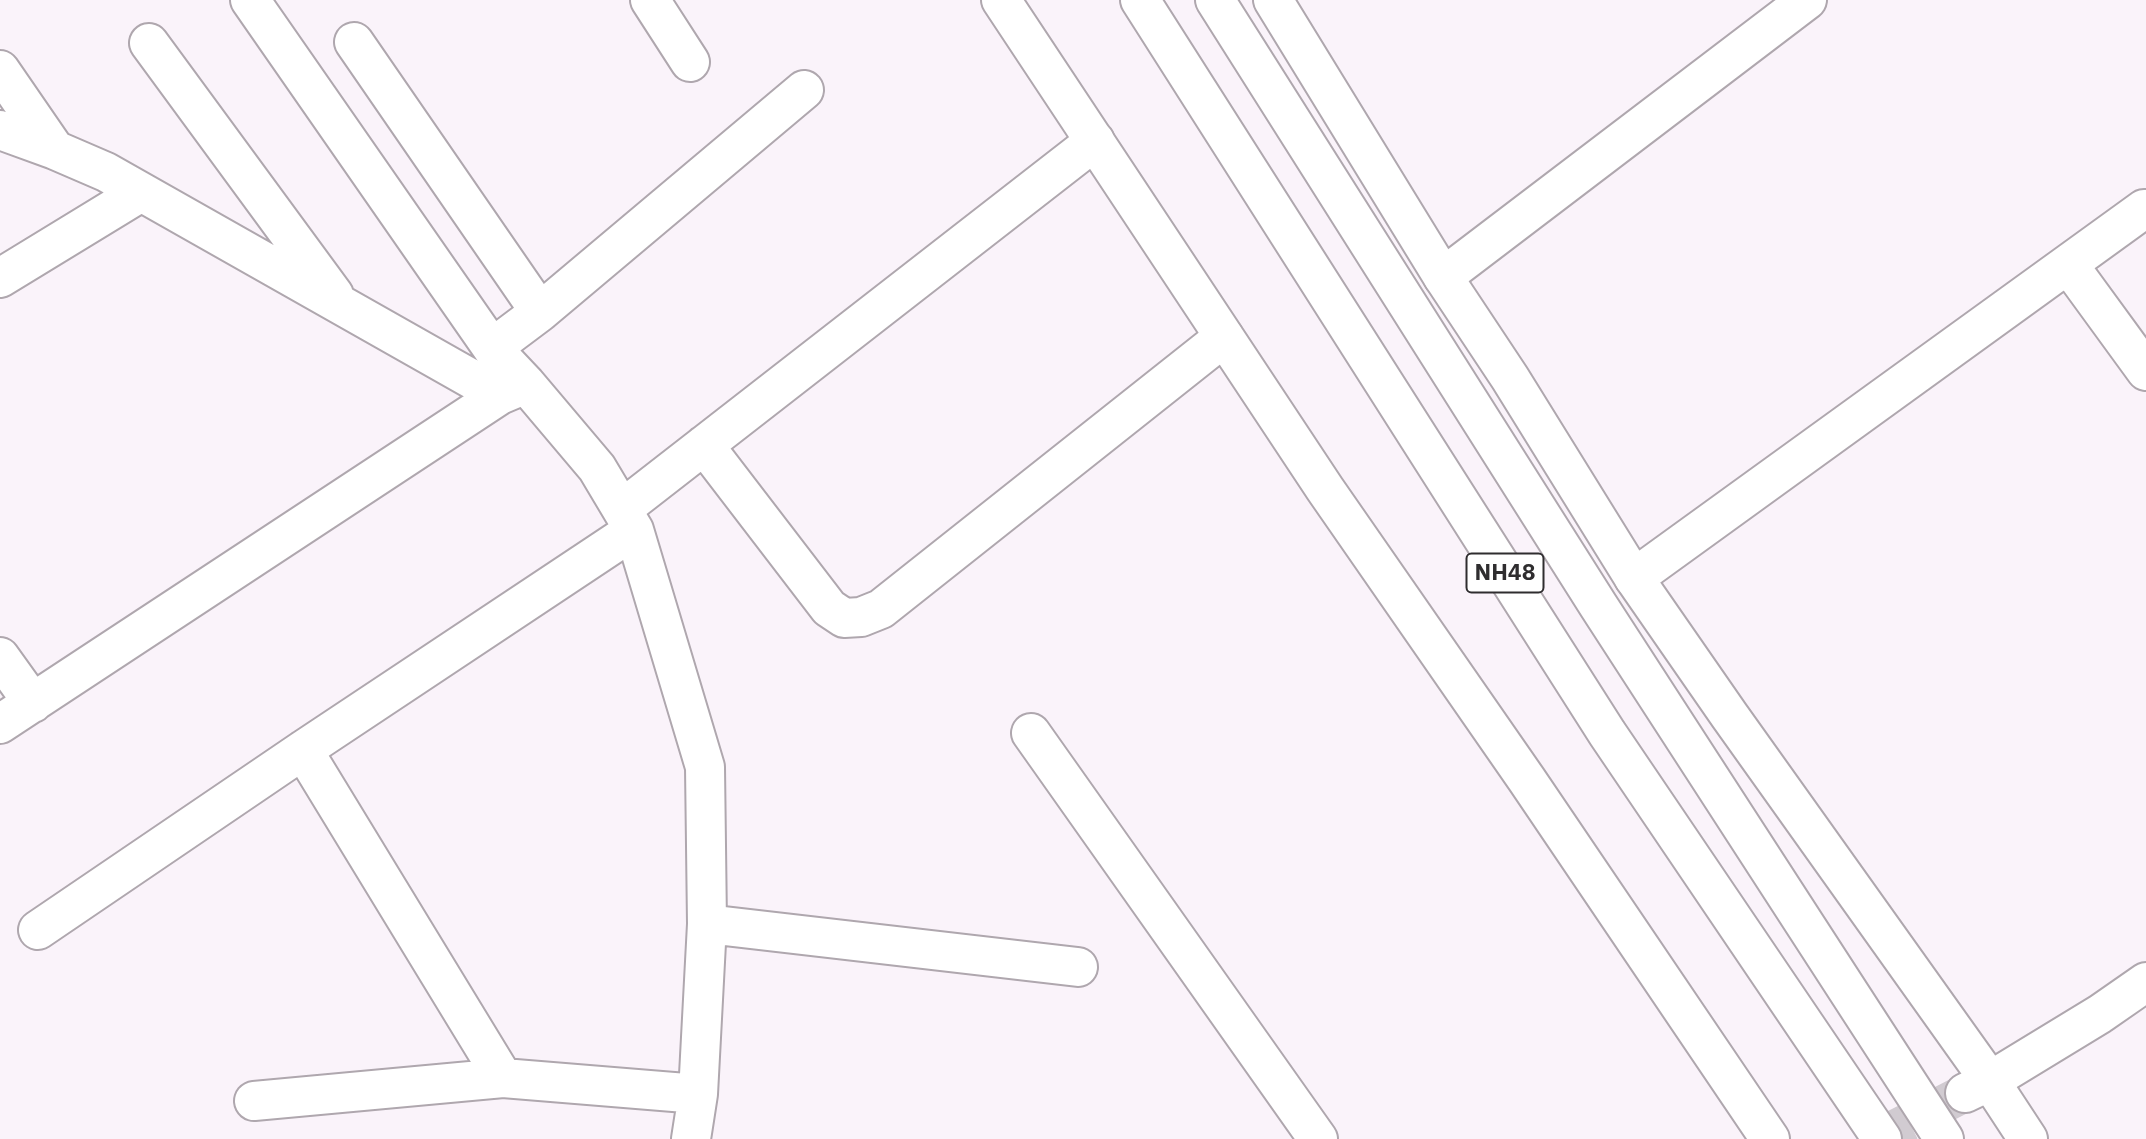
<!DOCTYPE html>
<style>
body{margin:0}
canvas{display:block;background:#faf3fa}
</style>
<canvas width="2146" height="1139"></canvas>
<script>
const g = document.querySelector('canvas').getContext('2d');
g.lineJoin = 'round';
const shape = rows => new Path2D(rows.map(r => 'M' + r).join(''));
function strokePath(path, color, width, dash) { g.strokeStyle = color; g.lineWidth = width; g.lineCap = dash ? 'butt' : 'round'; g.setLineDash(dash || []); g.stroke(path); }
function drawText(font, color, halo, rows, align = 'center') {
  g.font = font + ' "IBM Plex Sans",sans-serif'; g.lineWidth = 7; g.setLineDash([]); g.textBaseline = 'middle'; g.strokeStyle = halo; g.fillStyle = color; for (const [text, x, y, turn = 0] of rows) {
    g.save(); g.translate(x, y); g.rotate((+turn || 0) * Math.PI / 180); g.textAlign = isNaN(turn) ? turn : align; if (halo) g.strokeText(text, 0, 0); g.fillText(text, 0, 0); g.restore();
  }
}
strokePath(shape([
 [1875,1139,1965,1093]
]), '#d1cbd1', 38, [38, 19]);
const minor = shape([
 [250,0,492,348,526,384],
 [650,0,690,62],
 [354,42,540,312],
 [149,43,334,295],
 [0,70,55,150],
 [0,130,55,150,106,172,500,395,526,384,597,468,634,530,705,767,707,924,698,1094,691,1139],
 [2068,264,2146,371],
 [1443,277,1807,0],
 [0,278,141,192],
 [492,348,540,312,804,90],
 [704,445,829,608,844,618,861,617,881,609,1224,337],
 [622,509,1095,141],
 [1634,578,2144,209],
 [0,657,33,703],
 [0,724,500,395],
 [1031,733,1318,1139],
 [303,750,503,1078],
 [707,924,1078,967],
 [38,930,303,750,634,530],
 [1965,1093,1990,1081,2100,1014,2146,982],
 [254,1101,503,1078,698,1094]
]);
const highway = shape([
 [1001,0,1325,489,1527,780,1770,1139],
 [1140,0,1607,733,1882,1139],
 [1215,0,1598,605,1944,1139],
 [1273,0,1443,277,1510,378,1634,578,1729,715,1990,1081,2028,1139]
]);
strokePath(minor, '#afa7ae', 42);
strokePath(highway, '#afa7ae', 42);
strokePath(minor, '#fff', 38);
strokePath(highway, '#fff', 38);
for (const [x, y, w] of [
 [1505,573,77]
]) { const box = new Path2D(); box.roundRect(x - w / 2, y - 19.5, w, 39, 5); g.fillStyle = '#fff'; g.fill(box); strokePath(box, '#2f2d2f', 2); }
drawText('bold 23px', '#2f2d2f', null, [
 ["NH48",1505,573]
]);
</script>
